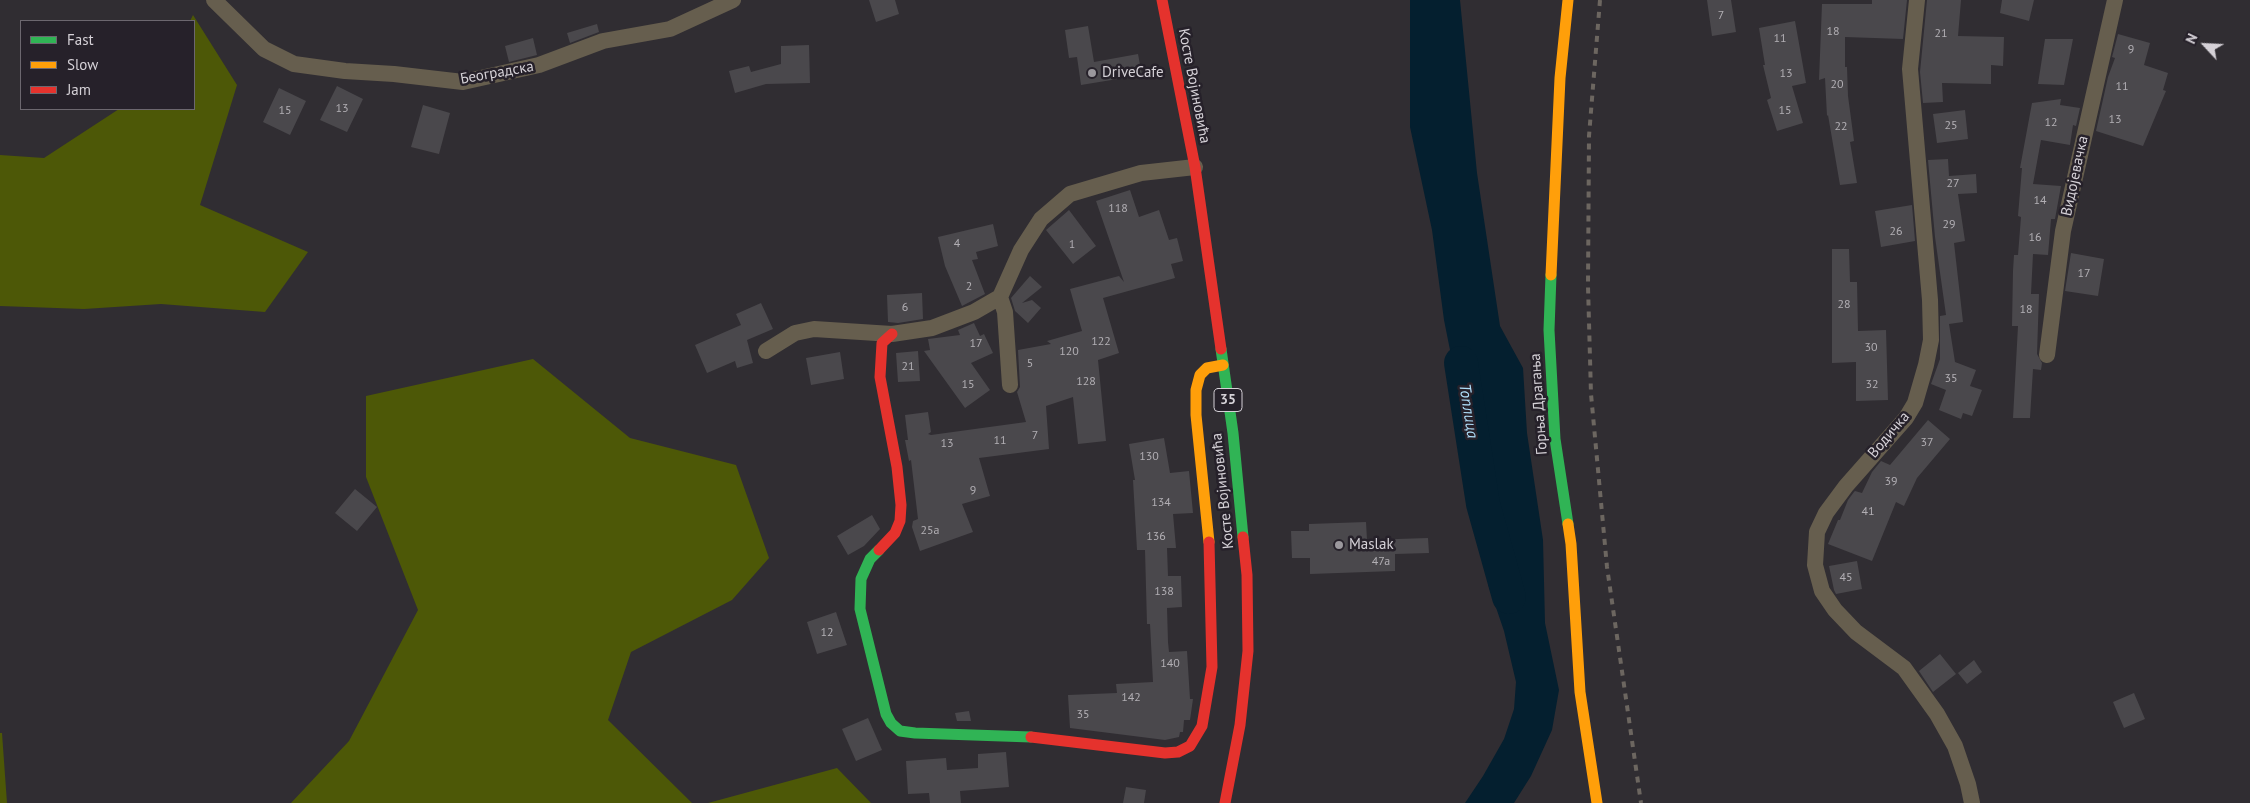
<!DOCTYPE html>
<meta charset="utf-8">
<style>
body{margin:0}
#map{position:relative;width:2250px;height:803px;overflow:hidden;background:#302d32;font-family:"PT Sans",sans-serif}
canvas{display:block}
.legend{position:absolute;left:20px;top:20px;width:175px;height:90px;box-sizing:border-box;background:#26212a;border:1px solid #6c676f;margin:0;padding:6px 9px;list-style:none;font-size:15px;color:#d5d1d7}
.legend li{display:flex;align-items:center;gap:10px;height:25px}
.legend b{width:25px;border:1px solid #6c676f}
.north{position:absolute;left:2180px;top:20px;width:50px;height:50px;-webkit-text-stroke:4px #26212a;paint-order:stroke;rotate:295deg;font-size:14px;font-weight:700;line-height:20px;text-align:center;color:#d5d1d7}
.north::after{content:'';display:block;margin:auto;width:18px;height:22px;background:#d5d1d7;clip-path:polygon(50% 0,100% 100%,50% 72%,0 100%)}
</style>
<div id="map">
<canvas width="2250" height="803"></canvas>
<ul class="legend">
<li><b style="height:6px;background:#30b455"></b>Fast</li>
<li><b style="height:6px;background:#ff9f0a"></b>Slow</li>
<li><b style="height:6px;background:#e5322d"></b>Jam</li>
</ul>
<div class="north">N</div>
</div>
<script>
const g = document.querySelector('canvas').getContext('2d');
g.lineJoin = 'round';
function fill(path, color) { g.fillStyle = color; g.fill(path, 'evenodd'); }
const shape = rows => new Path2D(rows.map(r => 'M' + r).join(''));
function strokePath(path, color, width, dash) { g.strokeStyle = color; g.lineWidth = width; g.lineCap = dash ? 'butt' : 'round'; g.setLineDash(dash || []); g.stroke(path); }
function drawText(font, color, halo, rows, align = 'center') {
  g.font = font + ' "PT Sans",sans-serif'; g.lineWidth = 5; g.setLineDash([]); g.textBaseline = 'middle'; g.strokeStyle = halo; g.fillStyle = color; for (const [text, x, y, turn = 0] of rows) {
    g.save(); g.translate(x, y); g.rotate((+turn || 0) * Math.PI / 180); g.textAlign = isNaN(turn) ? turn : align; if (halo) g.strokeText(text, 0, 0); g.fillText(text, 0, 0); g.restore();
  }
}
fill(shape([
 [193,15,237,85,200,205,308,252,265,312,161,304,84,309,0,306,0,155,44,158,119,109,194,109,194,21,190,21],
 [533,359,630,438,736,465,769,558,732,600,631,652,608,720,692,803,291,803,349,741,418,610,366,477,366,396],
 [0,733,2,733,7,803,0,803],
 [837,768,871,803,708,803]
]), '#4d5807');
fill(shape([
 [1410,0,1460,0,1477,173,1500,326,1523,368,1527,433,1543,540,1545,623,1559,690,1552,730,1531,776,1514,803,1465,803,1483,776,1504,739,1514,709,1516,682,1504,631,1488,584,1499,546,1490,493,1475,426,1456,380,1444,320,1432,230,1410,127]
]), '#041f2f');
strokePath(shape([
 [1461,363,1483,504,1509,597]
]), '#041f2f', 34);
fill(shape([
 [869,0,895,0,899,14,876,22],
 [1707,0,1731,0,1736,32,1712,36],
 [1872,0,1907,0,1903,39,1845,37,1845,67,1847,67,1848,96,1854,141,1850,142,1857,183,1840,185,1828,115,1827,116,1825,78,1819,80,1822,4,1872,4],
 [1927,0,1961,0,1958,36,2004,37,2003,66,1991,65,1991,84,1942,83,1943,102,1923,103,1920,72],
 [2002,0,2034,0,2029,21,2000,13],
 [1795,21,1806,83,1792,86,1803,123,1777,131,1767,100,1771,98,1763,65,1765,65,1759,28],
 [597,24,599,32,570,43,567,33],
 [1088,26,1094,62,1138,54,1142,75,1081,85,1077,57,1069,58,1065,30],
 [2118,34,2150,43,2144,65,2168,73,2163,90,2166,91,2143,146,2096,131,2108,77,2115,58,2112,57],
 [533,38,537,55,509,62,505,46],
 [2045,39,2073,39,2064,85,2038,84],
 [809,45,810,83,766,84,735,93,729,71,749,66,751,72,781,64,781,46],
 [337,86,363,99,347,132,320,120],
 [279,88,306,101,290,135,263,122],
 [2061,99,2060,105,2080,108,2076,126,2073,125,2070,145,2041,140,2033,184,2061,186,2055,219,2051,219,2048,255,2033,254,2031,294,2039,294,2037,354,2042,363,2041,370,2033,369,2030,418,2013,418,2018,326,2012,326,2013,271,2014,255,2018,255,2021,217,2018,216,2022,168,2020,168,2032,103],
 [423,105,450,113,439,154,411,147],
 [1965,110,1968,139,1937,143,1933,114],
 [1948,159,1949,176,1976,174,1977,193,1958,194,1965,241,1954,243,1963,322,1949,324,1955,362,1976,370,1970,386,1982,390,1972,416,1963,413,1961,419,1939,410,1946,390,1931,384,1940,359,1940,316,1946,315,1935,237,1928,160],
 [1130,190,1139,217,1159,210,1169,240,1177,238,1183,261,1171,264,1175,278,1103,298,1119,353,1098,360,1106,441,1078,444,1073,397,1046,406,1049,449,979,458,990,496,962,504,973,532,920,551,912,527,913,521,918,519,911,460,909,461,905,440,908,440,905,415,928,412,931,432,928,434,931,435,1026,422,1017,392,1020,387,1018,350,1051,344,1047,341,1082,331,1070,289,1119,276,1124,282,1096,201],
 [1912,205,1915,241,1881,247,1875,211],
 [1069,210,1096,246,1073,264,1046,230],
 [993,224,998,246,976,252,978,259,972,260,985,294,962,306,945,266,938,237],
 [1832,249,1849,249,1850,282,1857,282,1858,331,1886,330,1888,400,1856,401,1856,362,1832,363],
 [2071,253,2104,259,2098,296,2065,291],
 [1030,276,1042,287,1022,303,1032,300,1041,308,1028,323,1015,311,1011,298],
 [922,293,923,319,898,323,888,322,887,295],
 [761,303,773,329,747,340,753,363,737,368,735,361,707,373,695,345,741,325,736,314],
 [974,323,980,336,984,334,993,353,971,363,990,390,965,408,924,351,930,350,928,339,960,335,958,330],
 [918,351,920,381,898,382,896,353],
 [840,352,844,379,811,385,806,358],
 [1928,420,1950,439,1917,478,1904,506,1896,502,1872,561,1828,544,1838,520,1840,520,1848,500,1854,492,1855,491,1862,493,1872,472,1881,461,1890,465],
 [1164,438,1170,473,1189,471,1193,513,1173,514,1176,548,1167,548,1168,576,1181,576,1182,607,1167,608,1168,642,1169,652,1187,651,1190,699,1193,699,1190,720,1184,720,1183,732,1180,732,1179,737,1165,740,1070,728,1068,695,1117,693,1116,684,1153,682,1150,624,1147,624,1145,550,1137,550,1133,480,1135,480,1129,444],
 [355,489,377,507,357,531,335,513],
 [872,515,880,529,864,546,848,555,837,536],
 [1366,522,1367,540,1428,538,1429,553,1395,554,1395,571,1310,574,1310,558,1292,558,1291,531,1309,531,1309,524],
 [1857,561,1862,589,1836,594,1834,590,1829,566],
 [836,612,847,645,817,654,807,622],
 [1940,654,1956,674,1933,692,1919,671],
 [1974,660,1982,672,1967,684,1958,673],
 [2134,693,2145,719,2124,728,2113,702],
 [969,711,971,721,957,721,955,713],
 [868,718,882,750,856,761,842,729],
 [1006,752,1009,787,960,791,961,803,930,803,929,793,908,794,906,761,946,758,947,770,978,768,978,754],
 [1126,787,1146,790,1144,803,1123,803]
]), '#4a484c');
strokePath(shape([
 [214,0,264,49,294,64,345,71,394,74,463,82,539,65,603,41,670,29,733,0],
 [1917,0,1910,69,1930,300,1931,340,1926,365,1915,403,1906,418,1846,486,1826,513,1817,532,1815,565,1822,591,1835,610,1856,632,1904,668,1937,714,1955,746,1968,784,1972,803],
 [1000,297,1005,312,1010,385],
 [766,351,795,333,814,329,892,334,932,328,974,312,1000,297,1021,250,1041,219,1070,194,1141,173,1195,167],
 [2047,355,2063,231,2115,0]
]), '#665e4e', 16);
strokePath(shape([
 [1551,275,1549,330,1555,439,1568,524],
 [1221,349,1233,433,1243,537],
 [879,550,870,559,861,579,860,609,886,714,891,723,900,731,915,733,1031,737]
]), '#30b455', 11);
strokePath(shape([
 [1551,275,1560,78,1568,0],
 [1568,524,1571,544,1580,692,1597,803],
 [1209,542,1196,415,1196,390,1200,375,1207,368,1223,365]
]), '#ff9f0a', 11);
strokePath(shape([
 [1162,0,1195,167,1221,349],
 [879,550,895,533,900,521,901,505,897,467,880,377,882,343,892,334],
 [1031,737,1165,753,1178,752,1190,746,1202,726,1212,667,1209,542],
 [1225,803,1240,725,1248,651,1247,575,1243,537]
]), '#e5322d', 11);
strokePath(shape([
 [1600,0,1589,136,1588,286,1591,394,1607,567,1641,803]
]), '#6c6660', 4, [6, 6]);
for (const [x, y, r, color] of [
 [1092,73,5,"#9b989d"],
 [1339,545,5,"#9b989d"]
]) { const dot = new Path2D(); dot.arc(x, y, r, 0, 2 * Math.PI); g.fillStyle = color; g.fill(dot); strokePath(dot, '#26212a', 2); }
drawText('12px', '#b2afb4', null, [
 ["7",1721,16],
 ["18",1833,32],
 ["21",1941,34],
 ["11",1780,39],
 ["9",2131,50],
 ["13",1786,74],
 ["20",1837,85],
 ["11",2122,87],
 ["13",342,109],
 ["15",285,111],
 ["15",1785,111],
 ["13",2115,120],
 ["12",2051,123],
 ["25",1951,126],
 ["22",1841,127],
 ["27",1953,184],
 ["14",2040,201],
 ["118",1118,209],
 ["29",1949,225],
 ["26",1896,232],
 ["16",2035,238],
 ["4",957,244],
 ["1",1072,245],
 ["17",2084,274],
 ["2",969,287],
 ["28",1844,305],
 ["6",905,308],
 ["18",2026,310],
 ["122",1101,342],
 ["17",976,344],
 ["30",1871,348],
 ["120",1069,352],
 ["5",1030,364],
 ["21",908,367],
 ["35",1951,379],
 ["128",1086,382],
 ["15",968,385],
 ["32",1872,385],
 ["7",1035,436],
 ["11",1000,441],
 ["37",1927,443],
 ["13",947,444],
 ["130",1149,457],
 ["39",1891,482],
 ["9",973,491],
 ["134",1161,503],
 ["41",1868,512],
 ["25a",930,531],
 ["136",1156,537],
 ["47a",1381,562],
 ["45",1846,578],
 ["138",1164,592],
 ["12",827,633],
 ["140",1170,664],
 ["142",1131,698],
 ["35",1083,715]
]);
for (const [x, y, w] of [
 [1228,400,28]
]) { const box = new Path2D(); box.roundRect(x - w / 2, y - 11.5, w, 23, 4); g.fillStyle = '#26212a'; g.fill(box); strokePath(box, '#d5d1d7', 1); }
drawText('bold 14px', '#d5d1d7', null, [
 ["35",1228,400]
]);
drawText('15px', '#d5d1d7', '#26212a', [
 ["Београдска",497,73,-10],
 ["Косте Војиновића",1194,86,79],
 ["Видојевачка",2075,176,-78],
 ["Горња Драгања",1539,404,-94],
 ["Водичка",1889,435,-50],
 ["Косте Војиновића",1223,491,-96]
]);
drawText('15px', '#d5d1d7', '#26212a', [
 ["DriveCafe",1102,73],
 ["Maslak",1349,545]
], 'left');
drawText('italic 16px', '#b0dffb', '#26212a', [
 ["Топлица",1468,411,81]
]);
</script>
